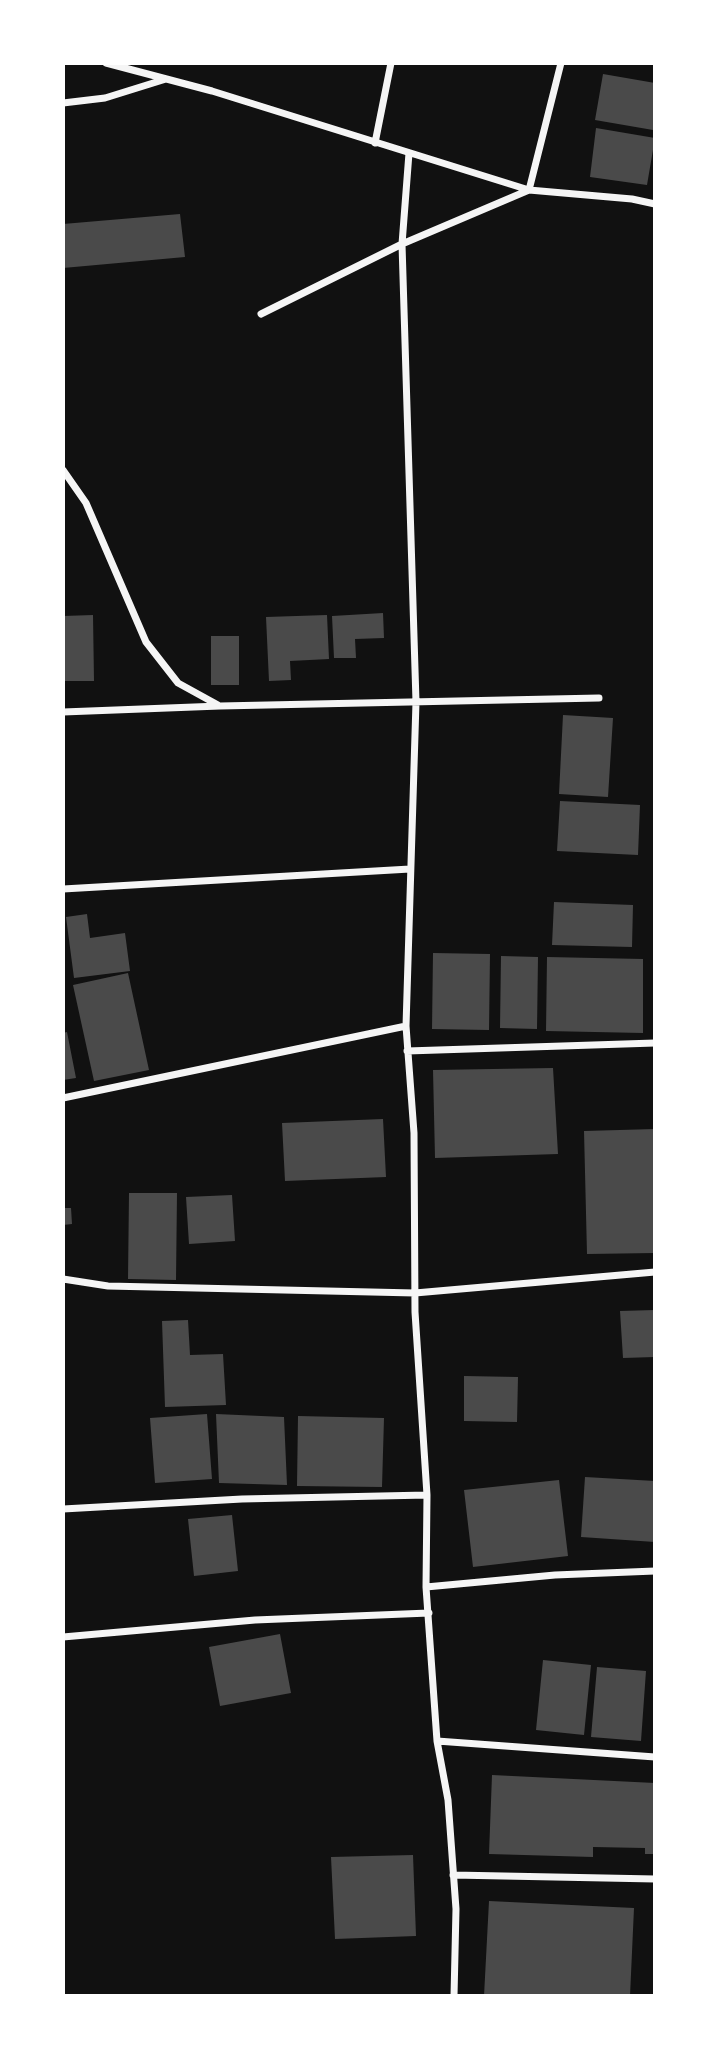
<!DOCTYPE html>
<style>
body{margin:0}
#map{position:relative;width:718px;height:2059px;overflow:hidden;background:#111;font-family:"Roboto Serif",serif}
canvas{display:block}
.frame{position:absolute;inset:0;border:65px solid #fff;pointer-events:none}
</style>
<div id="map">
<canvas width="718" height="2059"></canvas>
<div class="frame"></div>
</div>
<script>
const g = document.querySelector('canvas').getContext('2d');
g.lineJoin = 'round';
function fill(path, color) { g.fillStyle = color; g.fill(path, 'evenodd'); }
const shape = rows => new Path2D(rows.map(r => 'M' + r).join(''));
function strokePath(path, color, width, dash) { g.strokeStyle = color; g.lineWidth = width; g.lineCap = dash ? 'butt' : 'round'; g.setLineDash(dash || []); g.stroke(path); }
fill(shape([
 [603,74,655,83,653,130,595,120],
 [596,128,655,138,647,185,590,177],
 [180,214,185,257,63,268,63,224],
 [383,613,384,638,355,639,356,658,334,658,332,616],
 [93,615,94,681,63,681,63,616],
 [327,615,329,659,290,661,291,680,269,681,266,617],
 [211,636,239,636,239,685,211,685],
 [563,715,613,718,608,797,559,794],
 [560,801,640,805,638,855,557,851],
 [554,902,633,905,632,947,552,945],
 [87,914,90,938,125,933,130,971,74,978,66,917],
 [433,953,490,954,489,1030,432,1029],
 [501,956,538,957,537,1029,500,1028],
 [547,957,643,959,643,1033,546,1031],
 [128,973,149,1070,94,1081,73,985],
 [67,1032,76,1078,63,1080,63,1033],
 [553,1068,558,1154,435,1158,433,1070],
 [383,1119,386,1177,285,1181,282,1123],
 [655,1129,655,1253,587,1254,584,1131],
 [129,1193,177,1193,176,1280,128,1279],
 [232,1195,235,1241,189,1244,186,1197],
 [63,1208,71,1208,72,1224,63,1225],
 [655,1310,655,1357,623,1358,620,1311],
 [188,1320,190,1355,223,1354,226,1405,165,1407,162,1321],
 [464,1376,518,1377,517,1422,464,1421],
 [207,1414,212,1479,155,1483,150,1418],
 [216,1414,284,1417,287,1485,219,1483],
 [298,1416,384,1418,382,1487,297,1486],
 [585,1477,655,1481,655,1542,581,1537],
 [559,1480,568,1556,473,1567,464,1490],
 [232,1515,238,1571,194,1576,188,1519],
 [280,1634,291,1693,220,1706,209,1647],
 [543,1660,591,1665,584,1735,536,1730],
 [597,1667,646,1671,641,1741,591,1737],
 [492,1775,655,1783,655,1854,645,1854,645,1848,593,1847,593,1857,489,1854],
 [413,1855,416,1936,335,1939,331,1857],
 [489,1901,634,1908,630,1996,484,1996]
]), '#4a4a4a');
strokePath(shape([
 [106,63,212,91,529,190,632,199,655,204],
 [63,103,105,98,166,79],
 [375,143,391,63],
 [409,153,402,244,416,702,406,1026,414,1133,415,1312,427,1495,426,1587,437,1741,448,1800,456,1909,454,1996],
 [261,314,402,244,529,190,561,63],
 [63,470,86,503,146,642,178,683,218,705],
 [63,712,220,706,599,698],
 [63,889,410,869],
 [407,1051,655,1043],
 [63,1098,406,1026],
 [63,1279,108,1286,415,1293,655,1272],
 [63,1509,242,1499,427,1495],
 [426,1587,555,1575,655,1571],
 [63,1637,255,1620,429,1613],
 [437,1741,655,1757],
 [453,1875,655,1879]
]), '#f5f5f5', 7);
</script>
